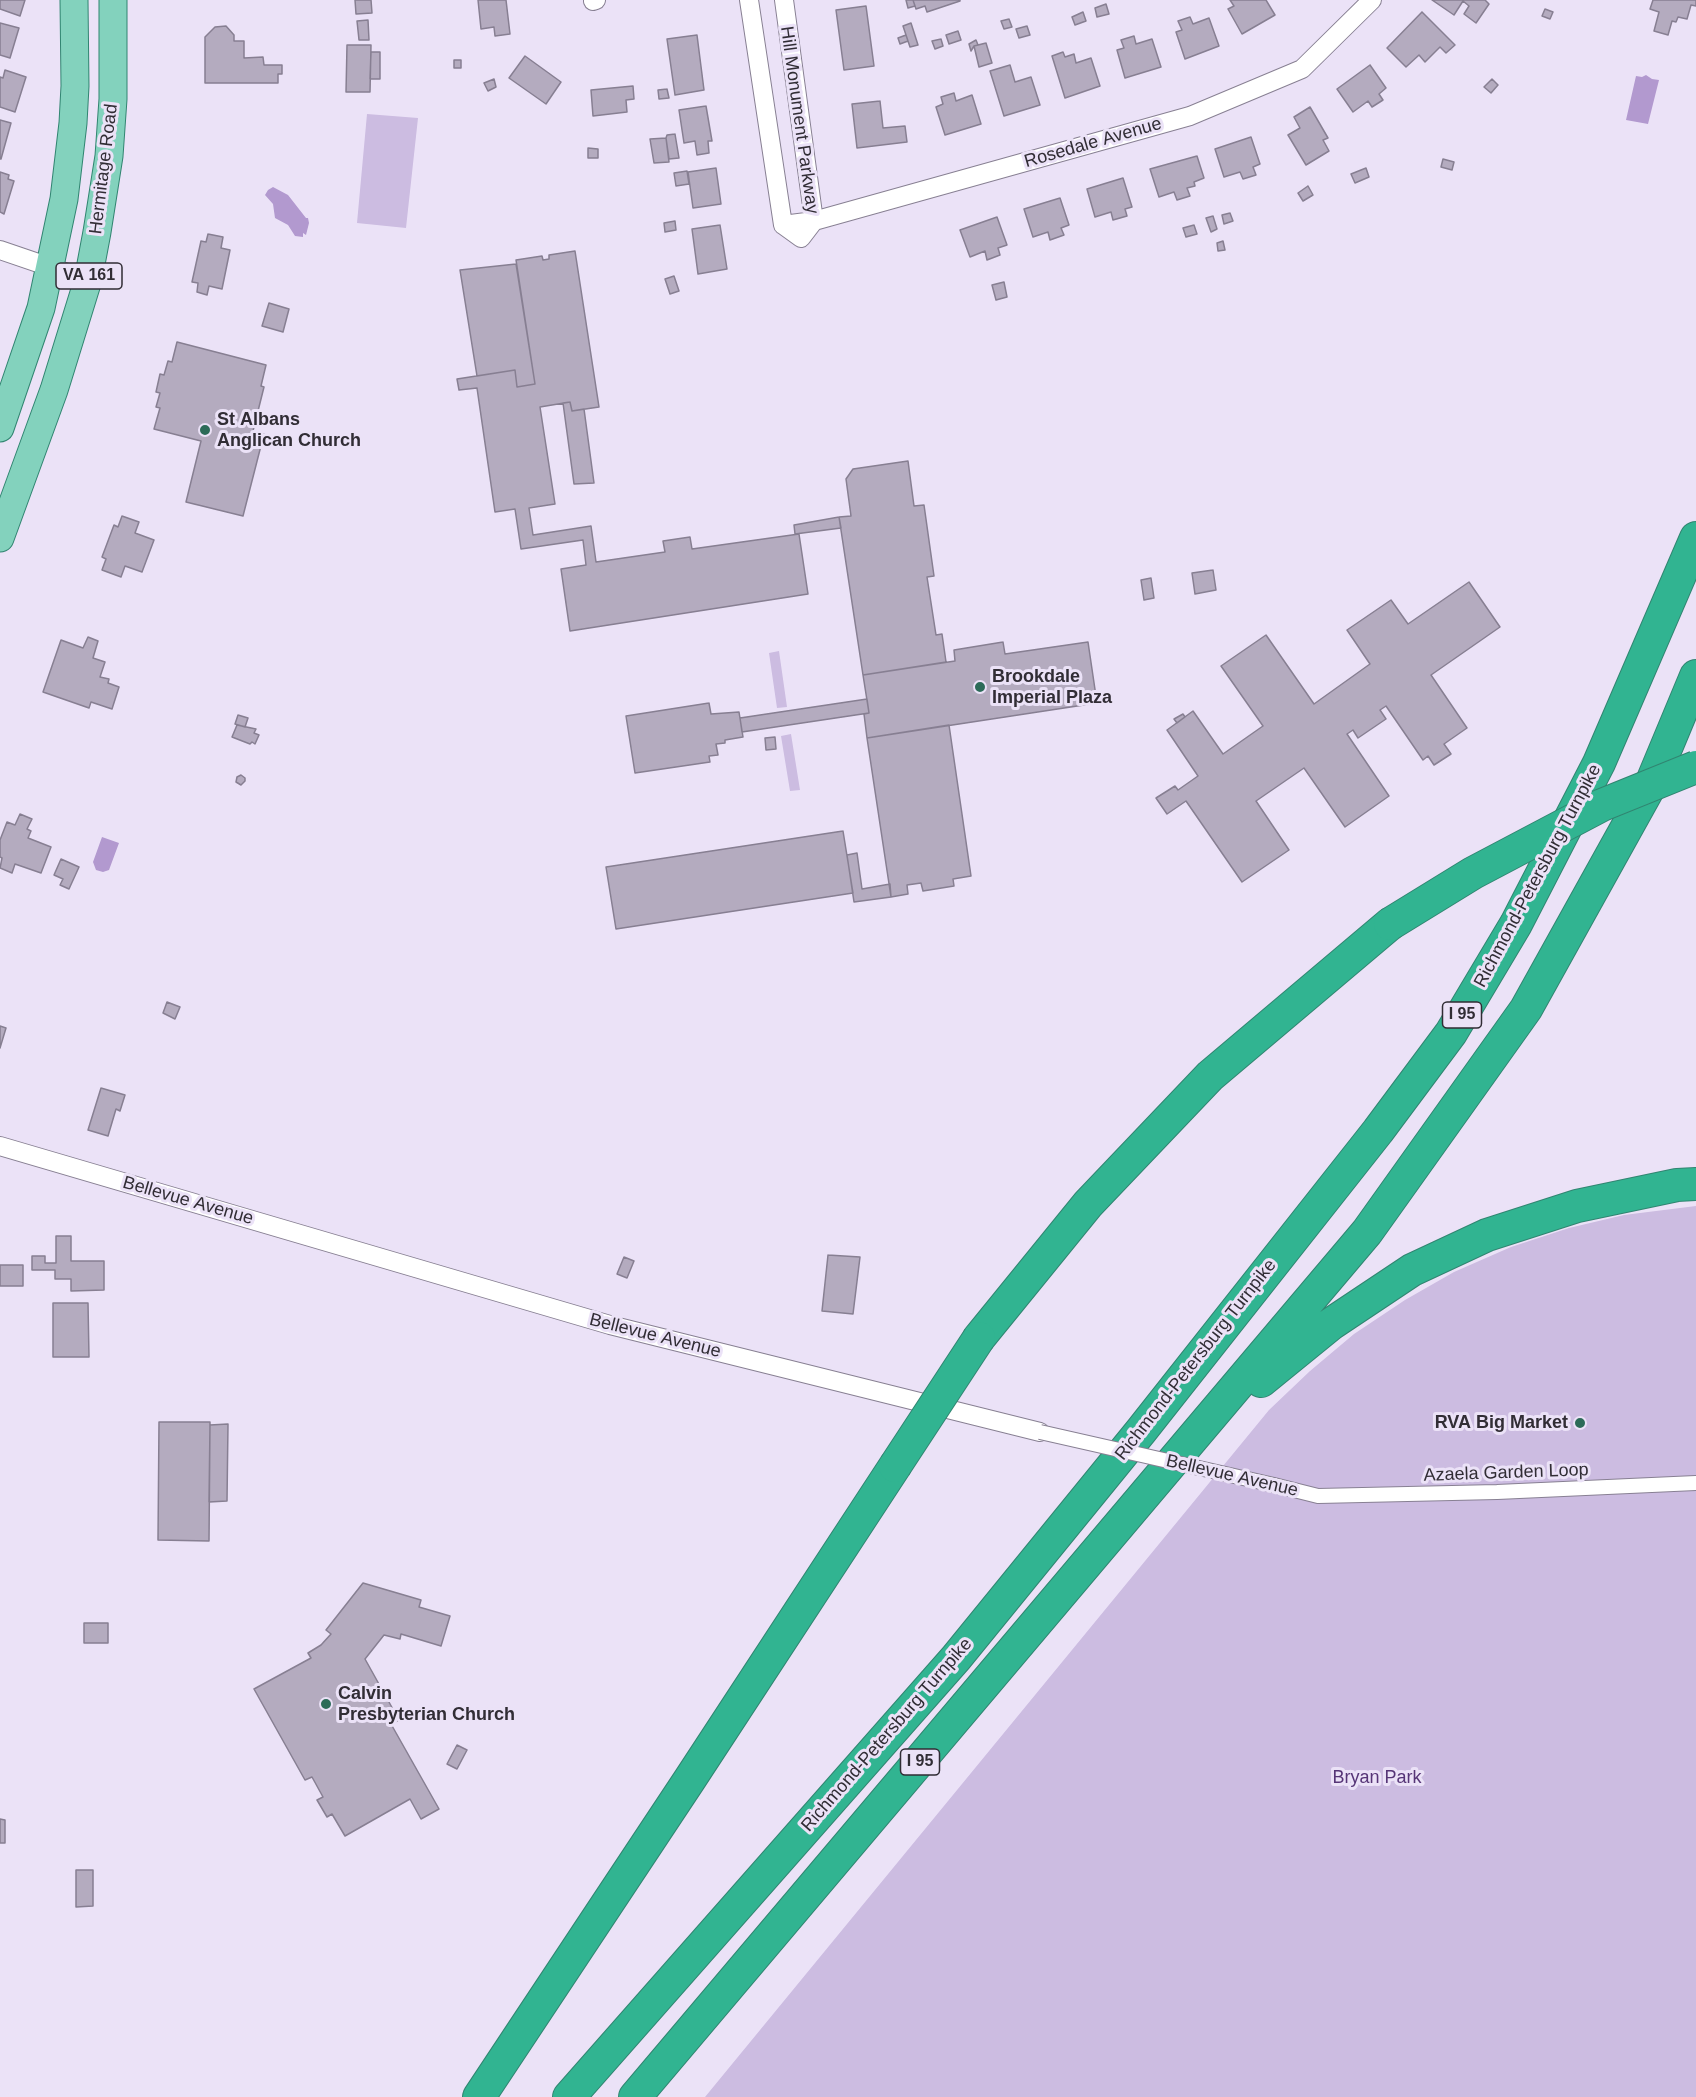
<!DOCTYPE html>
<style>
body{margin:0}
canvas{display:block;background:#ebe2f7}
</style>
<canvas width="1696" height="2097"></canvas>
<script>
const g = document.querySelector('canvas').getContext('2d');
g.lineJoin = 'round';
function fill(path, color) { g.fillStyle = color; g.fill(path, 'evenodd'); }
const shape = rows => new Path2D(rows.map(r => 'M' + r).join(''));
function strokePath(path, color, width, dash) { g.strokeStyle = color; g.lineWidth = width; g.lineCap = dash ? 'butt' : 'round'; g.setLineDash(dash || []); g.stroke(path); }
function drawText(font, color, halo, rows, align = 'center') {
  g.font = font + ' Arial,sans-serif'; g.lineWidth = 6; g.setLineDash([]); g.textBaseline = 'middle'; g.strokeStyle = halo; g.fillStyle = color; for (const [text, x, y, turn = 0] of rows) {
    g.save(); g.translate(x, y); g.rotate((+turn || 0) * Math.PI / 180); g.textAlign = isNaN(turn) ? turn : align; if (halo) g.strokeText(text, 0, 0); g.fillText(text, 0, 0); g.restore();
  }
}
fill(shape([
 [367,114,418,118,406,228,357,223],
 [779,651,787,707,777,708,769,653],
 [791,734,800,790,790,791,781,736],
 [1696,1206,1696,2097,705,2097,1269,1410,1310,1371,1354,1334,1405,1300,1454,1272,1511,1247,1569,1228,1624,1215]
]), '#ccbce1');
fill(shape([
 [1646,75,1652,79,1659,80,1648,124,1626,120,1636,76,1642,77],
 [273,187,288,195,306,218,308,218,309,223,306,235,303,233,303,237,295,236,288,225,275,218,273,204,265,195,268,190],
 [102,837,119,843,109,870,103,872,96,870,93,862]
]), '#b299cf');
const building = shape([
 [0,0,25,0,20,16,0,9,0,0],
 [355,0,371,0,372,13,356,14,355,0],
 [478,0,506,0,510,34,495,36,494,27,481,29,478,0],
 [906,0,913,0,915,6,908,8,906,0],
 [913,0,960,0,960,1,927,12,925,6,916,9,913,0],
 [1230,0,1266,0,1275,15,1242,34,1228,9,1234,6,1230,0],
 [1432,0,1485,0,1489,4,1476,23,1464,14,1469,6,1463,1,1454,15,1432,0],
 [1653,0,1696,0,1696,6,1691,5,1687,19,1678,17,1676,22,1672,21,1668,35,1654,31,1659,12,1650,9,1653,0],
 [1106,4,1109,14,1097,17,1095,8,1106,4],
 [866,6,874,66,844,70,836,10,866,6],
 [1545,9,1553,12,1550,19,1542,16,1545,9],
 [1083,12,1086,21,1075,25,1072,17,1083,12],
 [1422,12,1455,45,1446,53,1440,47,1425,62,1419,55,1406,67,1387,48,1422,12],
 [1190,17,1193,24,1209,18,1219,46,1185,59,1176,32,1182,30,1178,21,1190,17],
 [1009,19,1012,27,1004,29,1001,21,1009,19],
 [368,20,369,40,359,40,357,21,368,20],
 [0,23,19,28,10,58,0,55,0,23],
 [911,23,918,45,910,47,903,26,911,23],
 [226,26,234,35,234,41,244,41,244,58,263,57,264,65,282,65,282,74,278,74,278,83,205,83,205,37,215,27,226,26],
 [1027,26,1030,35,1019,38,1016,29,1027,26],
 [958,31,961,40,949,44,946,35,958,31],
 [697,35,704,90,675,95,667,39,697,35],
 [906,35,908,41,900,44,898,38,906,35],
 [1134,36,1136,44,1152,39,1161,67,1125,78,1117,50,1124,48,1121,40,1134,36],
 [941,39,943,46,935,49,932,41,941,39],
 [976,40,978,45,974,46,971,51,969,44,976,40],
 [986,43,992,63,979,67,974,46,986,43],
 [347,45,371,45,370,92,346,92,347,45],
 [371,52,380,52,380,79,370,79,371,52],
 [1063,52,1065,57,1074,54,1076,63,1091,58,1100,86,1065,98,1052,56,1063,52],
 [525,56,561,82,546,104,509,78,525,56],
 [454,60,461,60,461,68,454,68,454,60],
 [1010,65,1015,82,1031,77,1040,105,1004,116,990,71,1010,65],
 [1370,65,1386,88,1379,94,1383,100,1372,107,1368,101,1353,112,1337,89,1370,65],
 [5,70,26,77,15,112,0,107,0,77,3,78,5,70],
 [494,79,496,87,488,91,484,83,494,79],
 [1492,79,1498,85,1491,93,1484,87,1492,79],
 [633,86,634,99,626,100,627,112,593,116,591,90,633,86],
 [667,89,669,98,659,99,658,90,667,89],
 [954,93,956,101,972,95,981,124,945,135,936,107,943,104,941,97,954,93],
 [880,101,883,128,905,126,907,142,857,148,852,104,880,101],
 [706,106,712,141,708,141,709,153,697,155,695,141,684,143,679,110,706,106],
 [1310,107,1328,138,1323,140,1329,151,1306,165,1288,135,1300,128,1294,117,1310,107],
 [0,120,11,123,1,159,0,159,0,120],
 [675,134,679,158,669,159,666,138,667,135,675,134],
 [1251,137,1260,164,1253,167,1256,175,1243,179,1240,172,1224,177,1215,149,1251,137],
 [666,138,669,162,654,163,650,139,666,138],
 [588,148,598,149,598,158,588,158,588,148],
 [1197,156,1204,178,1194,182,1195,186,1187,188,1190,196,1177,200,1174,192,1159,197,1150,169,1197,156],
 [1443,159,1454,162,1452,170,1441,167,1443,159],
 [716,168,721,204,693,208,688,172,716,168],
 [1366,168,1369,177,1355,183,1351,174,1366,168],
 [687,171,689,184,676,186,674,173,687,171],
 [0,172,9,175,8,179,14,181,4,214,0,212,0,172],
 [1123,178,1132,207,1125,209,1127,216,1113,220,1111,212,1095,217,1087,189,1123,178],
 [1308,186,1313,195,1303,201,1298,193,1308,186],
 [1060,198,1069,225,1061,228,1064,235,1050,240,1048,232,1033,237,1024,209,1060,198],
 [1230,213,1233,221,1224,224,1222,215,1230,213],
 [1213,216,1217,229,1211,232,1206,218,1213,216],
 [997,217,1007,245,998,248,1000,255,987,260,985,251,970,257,960,230,997,217],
 [675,221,676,230,665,232,664,223,675,221],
 [720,225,727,269,698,274,692,229,720,225],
 [1194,225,1197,234,1186,237,1183,228,1194,225],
 [208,234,223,237,221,248,230,250,222,289,209,286,207,295,197,292,198,283,192,282,201,241,206,242,208,234],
 [1223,241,1225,250,1218,251,1217,243,1223,241],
 [575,251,599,407,572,411,570,402,540,407,555,504,529,508,533,535,591,526,596,562,665,552,663,541,690,537,692,549,799,534,808,594,570,631,561,569,586,565,583,540,521,549,515,509,495,512,477,388,459,390,457,379,515,370,517,387,535,384,516,260,542,256,543,260,549,259,549,255,575,251],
 [516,264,535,384,517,387,515,370,477,376,460,270,516,264],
 [674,276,679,291,670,294,665,279,674,276],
 [1004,282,1007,297,996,300,992,285,1004,282],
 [269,303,289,309,283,332,262,326,269,303],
 [177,342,266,365,261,386,264,387,253,431,264,434,243,516,186,502,201,441,154,429,160,408,156,407,160,393,156,392,160,374,164,375,168,361,172,362,177,342],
 [570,402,572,411,584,409,594,483,574,484,563,403,570,402],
 [908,461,914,506,924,505,934,576,927,577,936,635,942,634,946,662,863,675,839,517,851,516,846,479,853,469,908,461],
 [122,516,139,522,135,533,154,540,142,572,125,566,121,577,102,570,106,559,102,557,114,525,118,527,122,516],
 [839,517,841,528,795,534,794,525,839,517],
 [1213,570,1216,590,1195,594,1192,573,1213,570],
 [1151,578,1154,598,1144,600,1141,580,1151,578],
 [1469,582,1500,627,1431,675,1467,728,1444,744,1451,754,1434,765,1428,756,1423,760,1386,706,1380,710,1386,719,1358,738,1353,730,1347,734,1389,796,1345,827,1304,768,1256,801,1289,850,1242,882,1186,801,1167,814,1156,798,1175,786,1178,790,1198,776,1167,730,1193,711,1223,754,1263,726,1221,666,1266,635,1314,704,1370,664,1347,630,1391,600,1408,624,1469,582],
 [88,637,98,641,93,658,105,662,100,677,109,679,108,683,119,687,112,709,91,702,89,708,43,692,61,640,83,648,88,637],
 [1003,642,1005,654,1088,642,1097,703,867,738,864,714,869,713,863,675,955,661,954,650,1003,642],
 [867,699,869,713,742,732,740,718,867,699],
 [709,703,711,714,739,712,743,737,725,740,725,743,716,744,718,755,709,756,710,762,635,773,626,716,709,703],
 [1183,714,1185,717,1177,723,1174,719,1183,714],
 [238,715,248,718,245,727,235,724,238,715],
 [237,725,256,729,254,733,259,735,255,744,252,742,250,744,232,737,237,725],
 [949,725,971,876,953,879,954,886,923,891,921,883,907,885,908,894,891,897,867,738,949,725],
 [775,737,776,749,766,750,765,738,775,737],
 [241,775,245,778,245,781,241,785,236,782,237,777,241,775],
 [20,814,32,819,27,829,31,831,28,838,51,847,41,873,15,864,12,873,0,868,2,858,0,857,0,840,7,822,15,825,20,814],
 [843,831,853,893,616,929,606,867,843,831],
 [857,853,862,889,890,884,891,897,854,902,847,855,857,853],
 [61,859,79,867,69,889,60,885,63,879,54,875,61,859],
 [167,1002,180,1007,175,1019,163,1013,167,1002],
 [0,1026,6,1028,0,1048,0,1026],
 [101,1088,125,1095,120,1111,116,1109,108,1136,88,1130,101,1088],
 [56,1236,71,1236,71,1261,104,1261,104,1290,71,1291,71,1279,55,1279,55,1270,32,1270,32,1256,45,1256,45,1263,56,1263,56,1236],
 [828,1255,860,1257,853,1314,822,1311,828,1255],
 [624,1257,634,1261,627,1278,617,1274,624,1257],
 [0,1265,23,1265,23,1286,0,1286,0,1265],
 [53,1303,88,1303,89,1357,53,1357,53,1303],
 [159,1422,210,1422,209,1541,158,1540,159,1422],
 [228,1424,227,1501,209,1502,210,1425,228,1424],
 [363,1583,421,1600,419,1607,450,1616,441,1646,401,1634,400,1639,384,1635,365,1659,399,1720,391,1724,439,1809,421,1819,410,1799,345,1836,332,1814,327,1817,317,1800,323,1797,312,1777,305,1780,254,1689,311,1658,308,1653,321,1645,331,1634,326,1630,363,1583],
 [84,1623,108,1623,108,1643,84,1643,84,1623],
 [457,1745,467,1750,457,1769,447,1764,457,1745],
 [0,1819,5,1820,5,1843,0,1843,0,1819],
 [76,1870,93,1870,93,1906,76,1907,76,1870]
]);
fill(building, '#b4abbf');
strokePath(building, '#877f92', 1.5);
const pedestrian = shape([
 [1274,1485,1318,1496,1497,1492,1696,1483]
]);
const minor = shape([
 [749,0,783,225,801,238,814,221,784,0],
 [593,1,596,0],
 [783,225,814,221,1190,116,1302,69,1372,0],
 [0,250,88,280],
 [0,1146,610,1325,1040,1432]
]);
const primary = shape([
 [0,428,41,308,64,199,73,123,75,86,74,0],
 [0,538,54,390,88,280,97,232,109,156,113,99,113,0]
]);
const motorway = shape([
 [979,1338,1088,1204,1210,1076,1390,924],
 [1261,1381,1331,1324,1412,1270,1487,1235,1577,1206,1677,1185,1696,1184],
 [479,2097,690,1779,895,1466],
 [569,2097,956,1658,1141,1431,1378,1131,1451,1033,1516,924,1599,763,1696,538],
 [635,2097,1367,1232,1526,1009,1651,784,1696,676]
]);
strokePath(pedestrian, '#888093', 16);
strokePath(minor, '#888093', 20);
strokePath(primary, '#318571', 29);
strokePath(motorway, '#318571', 34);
strokePath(pedestrian, '#fff', 14);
strokePath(minor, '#fff', 18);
strokePath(primary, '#83d2bd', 27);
strokePath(motorway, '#31b491', 32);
const pedestrianBridge = shape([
 [1040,1432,1274,1485]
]);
const motorwayBridge = shape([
 [1390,924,1473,873,1602,805,1696,767],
 [895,1466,979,1338]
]);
strokePath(pedestrianBridge, '#888093', 16, []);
strokePath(motorwayBridge, '#318571', 34, []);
strokePath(pedestrianBridge, '#fff', 14);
strokePath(motorwayBridge, '#31b491', 32);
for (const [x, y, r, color] of [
 [205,430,6,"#2c6b58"],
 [980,687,6,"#2c6b58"],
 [1580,1423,6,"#2c6b58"],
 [326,1704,6,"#2c6b58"]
]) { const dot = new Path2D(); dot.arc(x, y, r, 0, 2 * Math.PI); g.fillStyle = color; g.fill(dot); strokePath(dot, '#ebe2f7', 2); }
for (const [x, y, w] of [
 [89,276,66],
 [1462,1015,39],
 [920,1762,39]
]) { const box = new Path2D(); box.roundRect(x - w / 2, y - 13, w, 26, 4.5); g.fillStyle = '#ebe2f7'; g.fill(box); strokePath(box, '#312d35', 1.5); }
drawText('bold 16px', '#312d35', null, [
 ["VA 161",89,276],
 ["I 95",1462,1015],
 ["I 95",920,1762]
]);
drawText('18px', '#312d35', '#ebe2f7', [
 ["Hill Monument Parkway",799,120,82],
 ["Rosedale Avenue",1093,143,-16],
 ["Hermitage Road",104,169,-83],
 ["Richmond-Petersburg Turnpike",1538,876,-62],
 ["Bellevue Avenue",188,1201,16],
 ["Bellevue Avenue",655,1336,14],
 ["Richmond-Petersburg Turnpike",1196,1360,-52],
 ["Azaela Garden Loop",1506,1473,-2],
 ["Bellevue Avenue",1232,1476,13],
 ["Richmond-Petersburg Turnpike",887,1735,-49]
]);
drawText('bold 18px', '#312d35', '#ebe2f7', [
 ["St Albans",217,420],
 ["Anglican Church",217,441],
 ["Brookdale",992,677],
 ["Imperial Plaza",992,698],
 ["RVA Big Market",1568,1423,"right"],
 ["Calvin",338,1694],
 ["Presbyterian Church",338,1715]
], 'left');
drawText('18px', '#563577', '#ebe2f7', [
 ["Bryan Park",1377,1778]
]);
</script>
